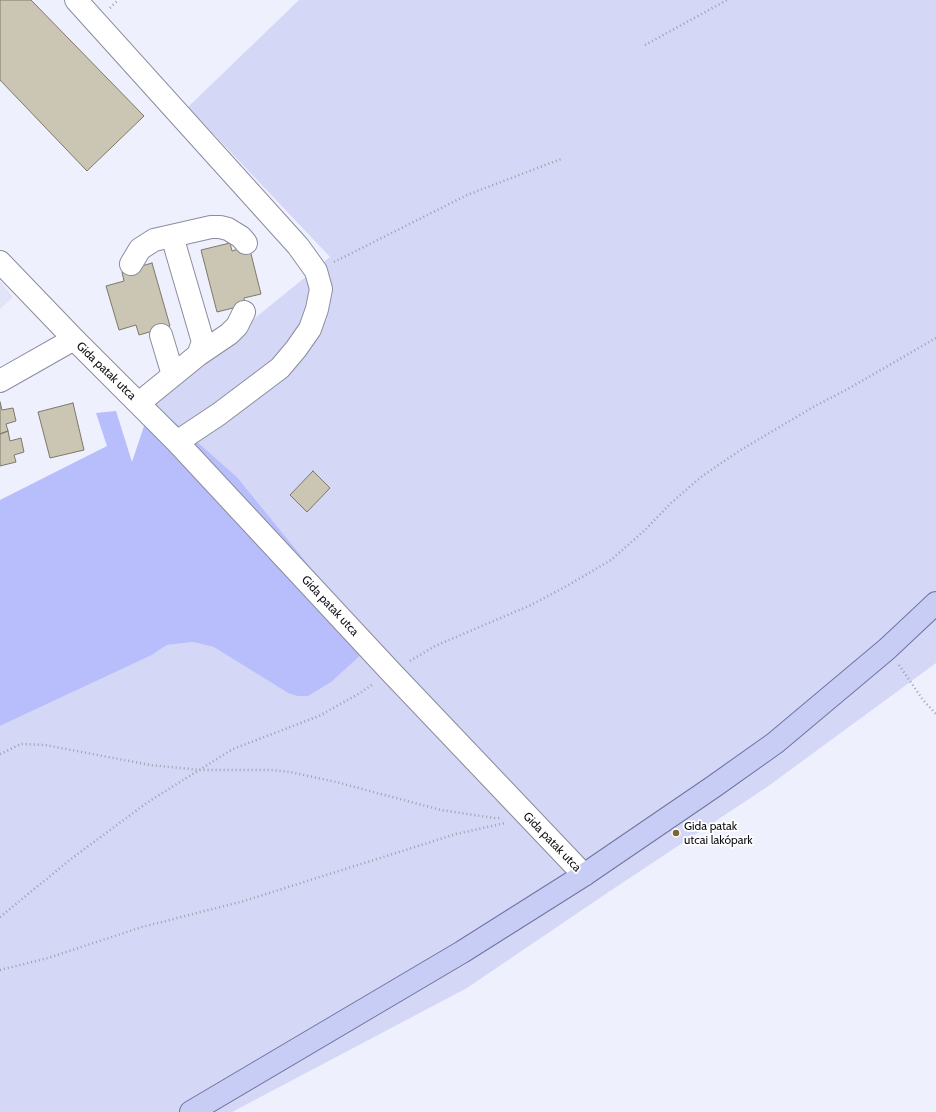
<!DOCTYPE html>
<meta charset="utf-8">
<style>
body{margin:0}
canvas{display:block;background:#eef0fe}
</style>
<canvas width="936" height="1112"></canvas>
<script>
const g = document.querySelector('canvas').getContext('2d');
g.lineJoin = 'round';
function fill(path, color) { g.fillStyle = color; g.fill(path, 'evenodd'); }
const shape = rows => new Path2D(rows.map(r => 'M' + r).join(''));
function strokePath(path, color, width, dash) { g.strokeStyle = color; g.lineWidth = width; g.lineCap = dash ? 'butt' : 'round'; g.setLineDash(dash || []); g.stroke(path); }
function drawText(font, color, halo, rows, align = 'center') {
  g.font = font + ' Cabin,sans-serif'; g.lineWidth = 3.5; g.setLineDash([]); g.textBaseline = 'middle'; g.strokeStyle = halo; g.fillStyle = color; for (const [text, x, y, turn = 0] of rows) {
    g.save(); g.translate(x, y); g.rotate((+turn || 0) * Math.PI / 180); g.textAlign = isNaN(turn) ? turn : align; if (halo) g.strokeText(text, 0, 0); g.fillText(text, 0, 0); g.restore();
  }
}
fill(shape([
 [0,281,13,297,0,309]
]), '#e1e3f6');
fill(shape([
 [299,0,936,0,936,663,767,787,610,891,467,988,232,1112,0,1112,0,726,152,655,167,645,193,642,215,647,288,693,376,641,311,568,237,477,152,402,330,257,188,107]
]), '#d4d7f6');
fill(shape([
 [152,402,237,477,311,568,376,641,331,682,308,696,298,696,288,693,214,647,193,642,167,645,152,655,0,726,0,500,107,446,96,413,116,411,132,462]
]), '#b7befb');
const building = shape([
 [0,0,31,0,144,116,87,171,0,80,0,0],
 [230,243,232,251,249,246,261,294,244,298,245,305,217,312,201,250,230,243],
 [152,263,170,326,139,335,136,325,119,330,106,286,124,281,122,272,152,263],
 [0,402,2,410,13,408,16,421,6,424,8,431,0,434,0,402],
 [73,403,84,450,50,458,38,412,73,403],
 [8,431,10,441,21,438,24,452,14,455,16,462,0,466,0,434,8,431],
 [313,471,330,488,307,512,290,495,313,471]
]);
fill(building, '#cbc5b4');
strokePath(building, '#7e7869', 1);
const minor = shape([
 [76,0,298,246,316,271,321,289,317,309,310,329,296,349,280,368,219,414,177,442],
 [172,236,203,342,198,355],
 [0,262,74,339,177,442,391,672,584,875],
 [131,264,140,249,154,240,211,227,220,227,228,229,241,237,246,243],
 [161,335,173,375],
 [0,381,74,339],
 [139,403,198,355,229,334,237,326,244,312]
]);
const major = shape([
 [191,1112,462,952,584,875,713,787,775,743,887,649,936,603]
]);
strokePath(minor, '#8b8d9d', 24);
strokePath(major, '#7074a3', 24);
strokePath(shape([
 [110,8,118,0],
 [645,45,727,0],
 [334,262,467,195,561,159],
 [410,661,435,646,531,605,565,587,611,560,645,530,671,503,701,477,739,451,815,406,846,390,936,338],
 [899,665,923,700,936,714],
 [0,754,21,744,45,745,150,765,200,770,271,770,290,772,336,782,441,810,494,818,502,818],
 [0,917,71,859,148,802,233,749,319,716,360,693,373,684],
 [0,970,48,958,142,927,244,901,456,834,505,823]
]), '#9ea0ab', 2.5, [1, 3]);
strokePath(minor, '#fff', 22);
strokePath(major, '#c8cdf6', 22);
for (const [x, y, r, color] of [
 [676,833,4,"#796735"]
]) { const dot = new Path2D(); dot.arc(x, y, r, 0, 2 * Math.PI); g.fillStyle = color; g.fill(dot); strokePath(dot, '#fff', 1.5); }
drawText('12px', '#0e0e14', '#fff', [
 ["Gida patak utca",106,371,44],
 ["Gida patak utca",330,606,47],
 ["Gida patak utca",552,842,46]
]);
drawText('12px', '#0e0e14', '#fff', [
 ["Gida patak",684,826],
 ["utcai lakópark",684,840]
], 'left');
</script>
